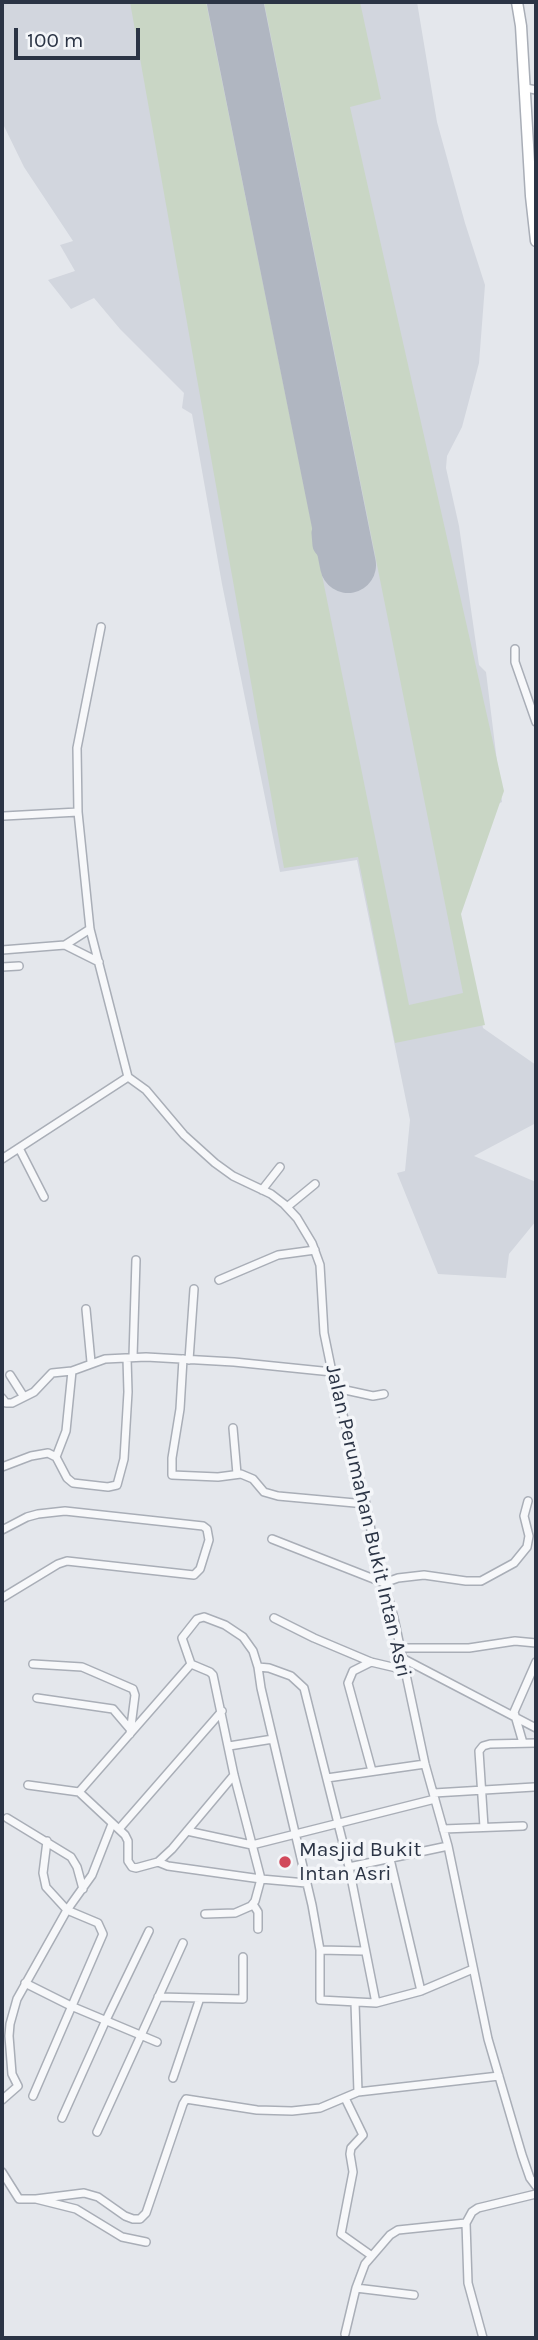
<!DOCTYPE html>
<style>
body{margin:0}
#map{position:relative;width:538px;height:2340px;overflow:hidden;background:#e4e7ec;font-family:Karla,sans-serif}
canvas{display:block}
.frame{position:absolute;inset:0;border:4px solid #2b3445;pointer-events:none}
.scale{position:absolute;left:14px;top:28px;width:126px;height:32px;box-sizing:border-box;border:4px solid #2b3445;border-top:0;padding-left:9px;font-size:21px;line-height:24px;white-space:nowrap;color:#2b3445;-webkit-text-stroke:5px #f4f6f9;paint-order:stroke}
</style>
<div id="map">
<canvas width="538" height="2340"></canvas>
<div class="frame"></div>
<div class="scale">100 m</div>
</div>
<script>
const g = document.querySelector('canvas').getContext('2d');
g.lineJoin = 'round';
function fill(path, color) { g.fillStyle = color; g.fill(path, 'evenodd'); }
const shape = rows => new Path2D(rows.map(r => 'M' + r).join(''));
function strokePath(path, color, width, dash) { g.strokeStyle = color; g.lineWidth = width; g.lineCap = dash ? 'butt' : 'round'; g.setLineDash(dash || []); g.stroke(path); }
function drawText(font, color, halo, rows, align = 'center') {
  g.font = font + ' Karla,sans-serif'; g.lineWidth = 7; g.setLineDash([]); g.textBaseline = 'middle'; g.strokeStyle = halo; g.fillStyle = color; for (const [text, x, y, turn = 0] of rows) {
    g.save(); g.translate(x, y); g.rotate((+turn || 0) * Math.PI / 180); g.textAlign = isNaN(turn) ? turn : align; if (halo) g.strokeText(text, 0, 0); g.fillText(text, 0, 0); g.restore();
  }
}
fill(shape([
 [2,2,417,2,437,122,465,223,485,285,479,363,462,427,447,456,446,468,459,526,479,665,486,672,502,802,498,804,460,915,483,1028,536,1065,536,1123,474,1156,536,1182,536,1221,509,1254,506,1278,438,1274,397,1173,405,1171,410,1120,357,860,280,872,222,584,192,414,182,408,184,393,120,329,94,298,71,309,48,280,75,271,60,245,73,241,24,167,2,122]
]), '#d2d6de');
fill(shape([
 [130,2,206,2,409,1005,463,993,264,2,360,2,381,99,350,107,504,791,461,914,485,1025,395,1043,358,857,284,868]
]), '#c9d6c5');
strokePath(shape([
 [331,480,359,539,355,551,346,556,332,555,324,545,323,533,332,506,333,491]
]), '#b0b6c1', 23);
strokePath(shape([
 [235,2,348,565]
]), '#b0b6c1', 56);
const street = shape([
 [526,88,536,90],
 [101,627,77,748,78,812,90,929,128,1077],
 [515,649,515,662,536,722],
 [4,816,78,812],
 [65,945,99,962],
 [2,950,65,945,90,929],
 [2,967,19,966],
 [19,1148,44,1197],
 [2,1159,128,1077,146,1090,184,1135,215,1163,233,1176,271,1194,284,1204,297,1218,312,1243,320,1265,324,1333,332,1372,366,1504,374,1546,394,1618,425,1764,448,1846,488,2039,522,2155,530,2178,536,2186],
 [262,1190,280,1167],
 [287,1207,315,1184],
 [219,1280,278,1255,315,1250],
 [86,1309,91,1362],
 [133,1357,136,1260],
 [183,1359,180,1409,172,1458,172,1475,218,1477,241,1474,253,1479,264,1492,278,1496,366,1504],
 [189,1360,194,1289],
 [10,1375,24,1397],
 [336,1388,373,1396,384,1394],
 [2,1398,6,1403,12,1403,34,1392,52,1373,72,1371,105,1359,146,1357,234,1362,332,1372],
 [233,1428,237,1474],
 [56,1457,66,1431,72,1371],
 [2,1467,31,1456,48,1453,56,1457,67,1478,73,1483,108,1487,117,1485,124,1459,128,1392,127,1358],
 [2,1530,27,1517,38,1514,65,1511,203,1526,207,1529,209,1540,200,1569,194,1575,67,1561,58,1564,2,1598],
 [272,1539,384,1583,398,1578,424,1575,466,1581,481,1581,514,1563,527,1547,529,1536,524,1516,528,1501],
 [274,1618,314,1638,371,1662,405,1670],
 [401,1648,469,1648,515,1641,536,1643],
 [402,1658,536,1728],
 [371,1662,353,1671,348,1683,372,1771],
 [33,1664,82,1667,133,1689,135,1695,130,1734],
 [191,1664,182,1638,197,1619,204,1617,225,1625,243,1637,253,1651,258,1667],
 [37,1698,113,1709,130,1729],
 [523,1743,514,1712,536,1662],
 [229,1746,273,1739],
 [327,1778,425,1764],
 [28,1785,79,1792],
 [434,1793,534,1787],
 [7,1818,71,1857,77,1867,83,1889],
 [484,1827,479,1751,483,1746,490,1744,536,1743],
 [119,1829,222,1711],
 [443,1829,523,1826],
 [187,1831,252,1845,435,1799],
 [390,1859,421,1991],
 [158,1862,136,1868,132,1867,128,1861,128,1841,125,1835,79,1792,191,1664,210,1672,213,1675,234,1775,261,1879,306,1883],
 [349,1867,448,1846],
 [253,1904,258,1912,258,1929],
 [205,1914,235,1913,251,1906,255,1901,261,1879,168,1866,158,1862,172,1849,234,1775],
 [320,1950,364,1951],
 [25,1983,71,2006,157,2042],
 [158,1997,243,1999,243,1957],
 [355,2003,358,2092],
 [376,2003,349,1867,304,1688,291,1676,269,1668,258,1667,261,1688,312,1905,320,1950,320,2000,376,2003,421,1991,473,1969],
 [173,2078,200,1998],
 [33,2096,103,1934,98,1923,67,1910,46,1887,43,1873,47,1841],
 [345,2098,363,2135,351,2148,350,2154,353,2172,341,2234,372,2256],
 [2,2100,18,2086,12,2074,9,2036,10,2024,17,1999,67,1910,92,1875,112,1824],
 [62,2118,106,2020,149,1931],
 [97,2132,183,1943],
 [2,2172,19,2199,36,2199,84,2193,98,2197,125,2216,133,2219,140,2219,146,2213,183,2104,186,2099,257,2110,292,2111,320,2108,358,2092,499,2076],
 [36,2199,76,2209,122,2237,146,2242],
 [356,2288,414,2295],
 [345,2334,356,2288,365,2264,390,2235,398,2230,466,2223],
 [483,2338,468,2283,466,2223,472,2212,478,2208,536,2194]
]);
const secondary = shape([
 [517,2,521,26,531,196,536,241]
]);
strokePath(street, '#a9aeb7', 10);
strokePath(secondary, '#a9aeb7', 13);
strokePath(street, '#f7f8fa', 7);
strokePath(secondary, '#fff', 10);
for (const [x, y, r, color] of [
 [285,1862,7,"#d1495b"]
]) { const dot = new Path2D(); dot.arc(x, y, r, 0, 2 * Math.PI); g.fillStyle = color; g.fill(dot); strokePath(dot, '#f4f6f9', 2.5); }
drawText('21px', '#2b3445', '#f4f6f9', [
 ["Jalan Perumahan Bukit Intan Asri",368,1521,77]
]);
drawText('21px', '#2b3445', '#f4f6f9', [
 ["Masjid Bukit",299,1850],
 ["Intan Asri",299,1874]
], 'left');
</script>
